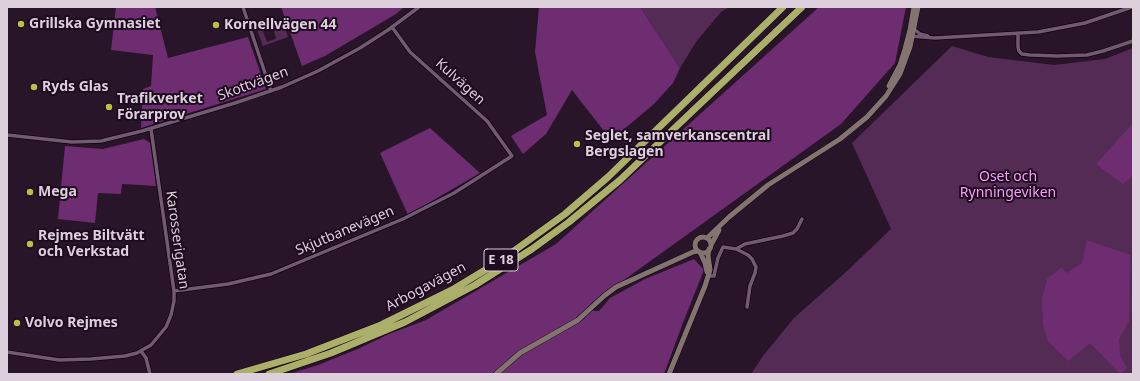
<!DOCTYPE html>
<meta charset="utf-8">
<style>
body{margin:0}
#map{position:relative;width:1140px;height:381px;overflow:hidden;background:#291529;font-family:"Noto Sans",sans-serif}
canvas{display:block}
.frame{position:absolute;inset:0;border:8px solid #ddcfdc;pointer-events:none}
</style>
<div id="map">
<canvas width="1140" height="381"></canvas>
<div class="frame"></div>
</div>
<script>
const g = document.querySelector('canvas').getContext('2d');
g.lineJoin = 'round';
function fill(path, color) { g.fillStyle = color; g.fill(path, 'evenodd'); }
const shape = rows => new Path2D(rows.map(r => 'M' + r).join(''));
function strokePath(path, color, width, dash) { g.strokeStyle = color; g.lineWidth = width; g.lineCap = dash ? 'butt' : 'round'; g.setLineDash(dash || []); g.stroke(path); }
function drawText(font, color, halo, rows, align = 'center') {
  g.font = font + ' "Noto Sans",sans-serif'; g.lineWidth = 4; g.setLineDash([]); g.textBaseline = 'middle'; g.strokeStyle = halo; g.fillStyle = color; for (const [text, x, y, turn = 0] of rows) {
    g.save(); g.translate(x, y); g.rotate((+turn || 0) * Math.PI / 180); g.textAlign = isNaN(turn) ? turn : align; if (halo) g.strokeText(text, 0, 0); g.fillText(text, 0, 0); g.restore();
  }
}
fill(shape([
 [640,7,729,7,721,12,696,42,680,68],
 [269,22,271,24,270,23,261,26,267,42,275,39,276,38,273,28,284,25,288,37,263,46,256,27],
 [952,46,988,57,1054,65,1105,59,1133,48,1133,374,751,374,763,356,794,318,846,272,891,229,852,143]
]), '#542b55');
fill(shape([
 [116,7,155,7,168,58,248,37,266,89,141,128,143,89,151,86,153,55,111,50],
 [281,7,404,7,396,14,325,56,302,66],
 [539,7,640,7,680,68,673,83,654,104,611,140,572,90,546,134,523,154,511,136,547,115,535,52],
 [819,7,906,7,895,63,841,124,592,303,594,311,599,311,610,298,645,279,694,259,704,270,684,320,664,374,289,374,318,365,360,348,389,334,426,320,556,244],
 [1133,123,1133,176,1123,184,1096,164],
 [430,128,480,173,408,215,380,153],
 [144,139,150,143,156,186,122,184,121,194,98,193,95,223,58,219,65,146,103,149],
 [1087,240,1130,255,1129,321,1119,339,1120,356,1127,368,1120,374,1090,343,1068,361,1048,341,1043,324,1042,298,1047,279,1061,268,1067,273,1082,263]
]), '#6e2d70');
const street = shape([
 [243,7,271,91],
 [914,29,920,34,928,36],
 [1018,33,1018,47,1019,51,1022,54,1030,55,1057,56,1087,55,1103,51,1133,41],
 [910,36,935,38,1038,32,1085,23,1132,7],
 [7,135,72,142,101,141,142,131,235,103,282,87,318,71,360,48,388,30,419,7],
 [736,249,745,244,783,236,793,233,797,229,802,219],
 [708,276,714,276,718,258,723,247,736,249,748,255,752,259,756,267,755,273,750,286,747,307],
 [174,291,228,284,271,274,403,219,454,193,512,156,487,121,410,52,392,27],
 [141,351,146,358,150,374],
 [7,352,59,360,91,359,125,356,137,353,151,345,166,327,171,315,174,301,174,291,151,129]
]);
const secondary = shape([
 [889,86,900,65,905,49,910,30,914,7],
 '695 245a8 8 0 1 1 16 0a8 8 0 1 1-16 0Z',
 [707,238,729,217,768,185,840,139,867,117,886,96,900,74,910,47,918,7],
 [711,245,719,230],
 [700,252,705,263,707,272],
 [496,374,520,353,578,320,604,296,616,287,693,252,698,251],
 [669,374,705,286,710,270,708,255,709,249]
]);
const highway = shape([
 [237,374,306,354,381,325,452,290,500,261,565,214,608,177,783,7],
 [269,374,331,353,405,322,475,285,532,249,569,222,620,180,802,7]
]);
strokePath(street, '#110212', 5);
strokePath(secondary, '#110212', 6);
strokePath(highway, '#110212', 8);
strokePath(street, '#725a72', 3.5);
strokePath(secondary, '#83746f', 5);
strokePath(highway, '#abaf69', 7);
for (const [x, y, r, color] of [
 [21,24,4,"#bbc044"],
 [216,25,4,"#bbc044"],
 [34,87,4,"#bbc044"],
 [109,107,4,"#bbc044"],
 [577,144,4,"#bbc044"],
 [30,192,4,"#bbc044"],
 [30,244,4,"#bbc044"],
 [17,323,4,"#bbc044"]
]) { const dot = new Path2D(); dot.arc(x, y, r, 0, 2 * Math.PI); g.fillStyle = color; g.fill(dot); strokePath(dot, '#1f0b20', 1.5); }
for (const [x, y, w] of [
 [501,260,34]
]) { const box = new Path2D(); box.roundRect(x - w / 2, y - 11, w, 22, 3); g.fillStyle = '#1f0b20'; g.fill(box); strokePath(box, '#ddcfdc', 1); }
drawText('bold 13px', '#ddcfdc', null, [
 ["E 18",501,260]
]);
drawText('bold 14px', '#ddcfdc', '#1f0b20', [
 ["Grillska Gymnasiet",29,24],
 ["Kornellvägen 44",224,25],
 ["Ryds Glas",42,87],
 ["Trafikverket",117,99],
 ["Förarprov",117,115],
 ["Seglet, samverkanscentral",585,136],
 ["Bergslagen",585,152],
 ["Mega",38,192],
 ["Rejmes Biltvätt",38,236],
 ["och Verkstad",38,252],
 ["Volvo Rejmes",25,323]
], 'left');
drawText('14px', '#ddcfdc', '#1f0b20', [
 ["Kulvägen",460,82,42],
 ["Skottvägen",253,84,-20],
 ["Skjutbanevägen",345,231,-23],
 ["Karosserigatan",177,240,82],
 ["Arbogavägen",426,287,-28]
]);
drawText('14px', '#f99efa', '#1f0b20', [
 ["Oset och",1008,177],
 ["Rynningeviken",1008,193]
]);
</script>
